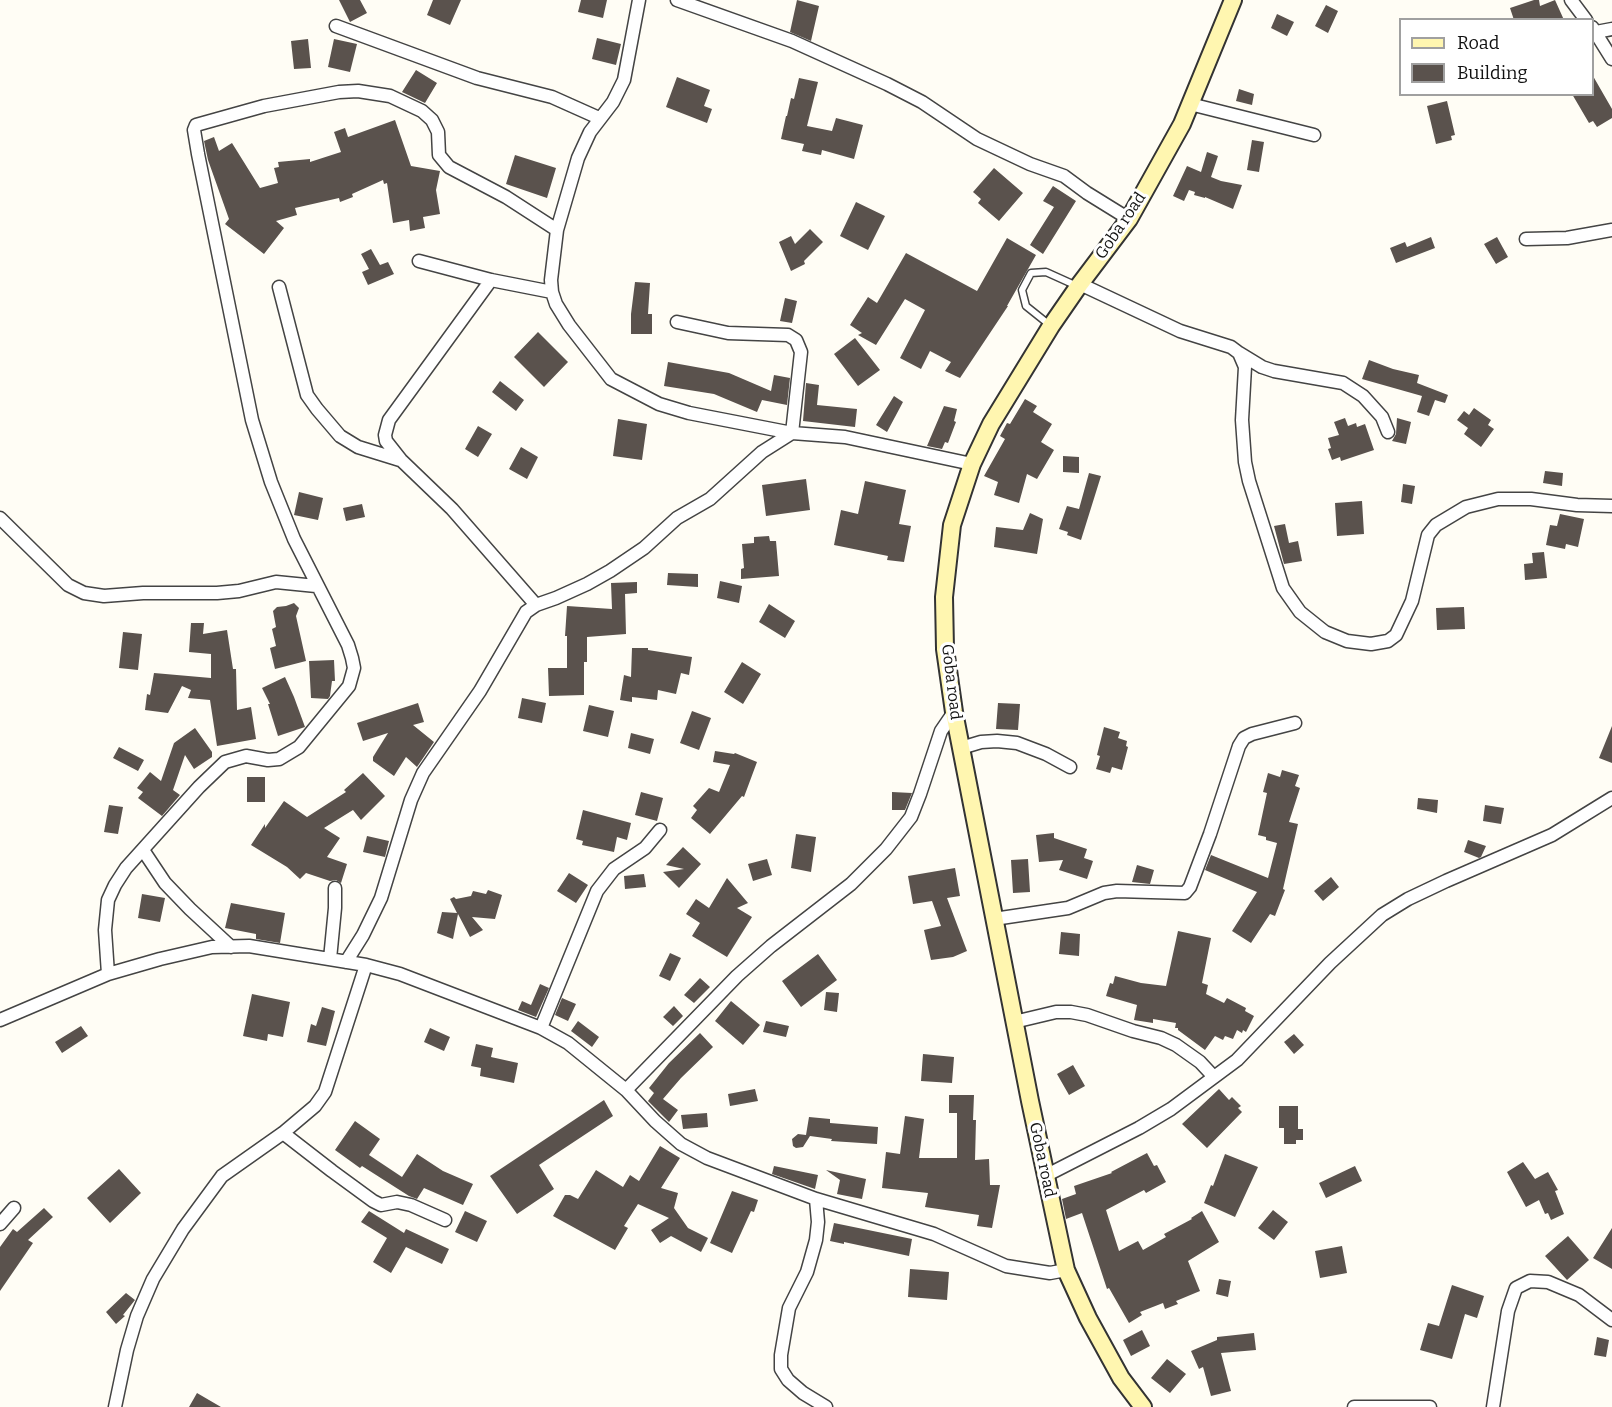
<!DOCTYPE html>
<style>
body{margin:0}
#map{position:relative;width:1612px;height:1407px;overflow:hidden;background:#fffdf5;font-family:Bitter,serif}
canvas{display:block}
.legend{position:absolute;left:1399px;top:18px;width:195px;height:78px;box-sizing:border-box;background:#fff;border:2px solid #a0a0a0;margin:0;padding:8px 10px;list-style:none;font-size:18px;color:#111}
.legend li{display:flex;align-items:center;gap:12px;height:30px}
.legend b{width:30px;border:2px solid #a0a0a0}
</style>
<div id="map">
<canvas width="1612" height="1407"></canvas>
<ul class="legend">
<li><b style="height:8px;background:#fff6b0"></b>Road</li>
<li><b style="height:16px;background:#5a524d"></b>Building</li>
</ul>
</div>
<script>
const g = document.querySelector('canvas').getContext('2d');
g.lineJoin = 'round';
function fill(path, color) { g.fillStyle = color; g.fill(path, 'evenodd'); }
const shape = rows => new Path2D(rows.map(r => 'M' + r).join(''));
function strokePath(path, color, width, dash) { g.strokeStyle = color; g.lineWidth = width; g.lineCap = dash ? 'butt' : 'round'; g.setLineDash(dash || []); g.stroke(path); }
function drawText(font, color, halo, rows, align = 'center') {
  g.font = font + ' Bitter,serif'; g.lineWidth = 6; g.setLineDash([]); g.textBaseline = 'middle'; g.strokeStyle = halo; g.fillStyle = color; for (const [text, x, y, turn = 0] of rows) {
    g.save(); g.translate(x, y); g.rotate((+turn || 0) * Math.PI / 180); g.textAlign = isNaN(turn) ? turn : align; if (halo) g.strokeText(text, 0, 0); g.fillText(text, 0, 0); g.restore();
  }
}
fill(shape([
 [339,0,360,0,367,13,350,22],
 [433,0,461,0,450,25,427,15],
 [581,0,607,0,603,18,578,12],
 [797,0,819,6,811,41,790,32],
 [1534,0,1539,0,1540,6,1555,0,1564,20,1514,20,1510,8],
 [1326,5,1338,11,1328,33,1315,26],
 [1277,14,1294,22,1287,36,1271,28],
 [597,38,621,44,616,65,592,59],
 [308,39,311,68,294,69,291,41],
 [334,39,357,44,350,72,328,67],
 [416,70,437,83,425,103,402,92],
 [1593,76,1612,109,1612,118,1597,127,1593,121,1589,123,1572,94,1593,94],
 [677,77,710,90,704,106,712,109,707,123,666,107],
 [799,78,818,82,807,126,832,131,836,118,863,125,854,159,822,150,821,155,802,151,804,144,781,139,786,116,787,116,791,98,794,99],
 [1239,89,1254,94,1252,105,1236,101],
 [1447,101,1455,135,1451,136,1452,140,1436,144,1427,106],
 [395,120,411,166,440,171,436,190,440,214,423,217,425,228,410,231,409,220,393,223,387,183,384,184,383,180,352,194,353,197,340,202,339,198,295,208,297,215,276,221,284,228,264,254,225,224,229,219,208,160,204,141,214,137,219,151,232,143,260,188,278,183,274,168,279,167,278,162,310,159,310,162,341,152,334,132,345,128,348,137],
 [1252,140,1264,142,1259,172,1247,170],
 [1207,152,1218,156,1211,177,1221,181,1242,185,1233,209,1205,197,1205,198,1194,195,1195,192,1189,190,1184,201,1173,196,1187,166,1201,172],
 [515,155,556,168,547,198,506,184],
 [994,168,1023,193,999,221,978,203,981,199,973,192],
 [1053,186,1076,201,1043,254,1030,245,1054,207,1043,201],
 [856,202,885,216,868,250,840,236],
 [810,229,823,242,804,261,805,264,791,271,779,242,791,236,795,244],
 [1431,237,1435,248,1396,263,1390,248,1405,242,1407,247],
 [1497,237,1508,257,1496,264,1484,244],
 [1007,238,1036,255,1007,306,1008,306,960,378,945,371,951,362,930,351,921,369,900,358,925,310,905,299,876,345,858,335,862,333,850,325,868,297,877,303,906,253,977,291],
 [371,249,380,265,388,262,394,274,368,285,362,272,369,269,361,254],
 [635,282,650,283,648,314,652,314,652,334,631,334,631,314],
 [785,298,797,301,792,323,780,321],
 [538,332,568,362,544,387,514,357],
 [855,338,880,370,858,386,834,354],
 [1369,360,1393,369,1419,375,1417,383,1448,395,1445,403,1435,400,1429,416,1417,412,1422,396,1362,379],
 [668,362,729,373,771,391,774,375,790,378,787,405,762,400,757,412,714,394,664,386],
 [500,381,524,400,516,411,492,392],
 [806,383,819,385,817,405,857,409,855,427,803,421],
 [894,396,903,402,887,432,876,425],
 [1025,399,1037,406,1033,412,1052,424,1041,442,1054,450,1037,479,1027,474,1019,503,994,495,998,482,984,476,1005,439,1000,436,1007,423,1010,424],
 [944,406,957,409,954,421,956,422,948,443,945,442,942,449,927,446],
 [1474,408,1491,420,1488,425,1494,429,1481,447,1464,434,1468,428,1457,420,1464,411,1469,415],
 [1345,418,1348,426,1356,423,1357,427,1365,424,1374,450,1341,461,1340,457,1332,460,1328,449,1331,448,1328,438,1339,435,1334,422],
 [1397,418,1411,422,1406,444,1392,441,1396,434],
 [618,419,647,424,642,460,613,456],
 [478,426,492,434,478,457,465,449],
 [521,447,538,457,527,479,509,469],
 [1063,456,1079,457,1079,473,1063,472],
 [1545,471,1563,473,1562,486,1543,483],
 [1089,473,1101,476,1081,540,1067,535,1068,532,1059,529,1067,506,1079,509],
 [806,479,810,510,766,516,762,485],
 [865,481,906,490,899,524,911,526,904,562,887,560,888,556,834,545,841,510,858,514],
 [1403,484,1415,486,1412,504,1401,502],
 [299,492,323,498,318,520,294,515],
 [1362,501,1364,534,1337,536,1335,503],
 [362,504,365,517,346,521,343,508],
 [1030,513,1043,519,1037,554,994,547,996,527,1023,530],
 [1560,514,1584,519,1578,547,1566,544,1565,549,1546,545,1550,525,1557,526],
 [1285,524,1289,543,1298,541,1302,561,1284,564,1274,526],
 [769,536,770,541,776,541,779,576,741,579,741,569,744,568,742,544,754,543,754,537],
 [1544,552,1547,578,1525,580,1524,564,1533,563,1532,553],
 [668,573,698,574,698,587,667,585],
 [720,581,742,586,739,603,717,598],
 [637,582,637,593,625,594,626,634,587,637,587,662,584,662,584,695,549,696,548,668,567,668,567,636,565,636,567,606,612,609,611,583],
 [294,603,299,608,296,616,306,661,275,669,270,648,276,646,272,629,276,627,273,611,277,607,286,606],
 [769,604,795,621,785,638,759,622],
 [1464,607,1465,629,1437,630,1436,608],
 [191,623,204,623,203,634,227,630,233,669,236,669,237,710,251,707,256,739,217,746,210,700,188,698,191,690,182,686,168,713,145,710,147,694,150,695,154,673,211,678,211,654,189,652],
 [123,632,142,634,138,670,119,668],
 [632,648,648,648,648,650,692,657,689,675,681,673,676,694,658,690,657,700,632,697,632,702,620,700,624,675,631,677],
 [334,660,335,681,332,681,330,696,328,699,311,698,309,661],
 [742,662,761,674,743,704,724,692],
 [285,677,294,697,305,727,278,736,268,704,270,704,262,688],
 [522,698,546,703,542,723,518,718],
 [418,703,424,722,413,725,434,742,417,767,406,757,394,776,373,761,373,757,388,733,363,741,357,723],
 [998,703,1020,704,1018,730,996,729],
 [589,705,614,711,608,737,583,731],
 [692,711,711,718,699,750,680,743],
 [1612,726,1612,763,1599,758],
 [1104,727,1120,732,1118,738,1127,741,1126,746,1128,747,1122,770,1112,767,1110,773,1096,769,1100,756,1097,755],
 [195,728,212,752,212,757,194,769,185,755,173,790,180,795,162,816,138,798,143,792,137,788,150,772,161,781,174,743],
 [631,733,654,739,650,754,628,748],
 [119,747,144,760,138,771,113,758],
 [715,751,734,754,735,753,757,762,744,797,742,796,710,834,691,818,697,810,693,806,709,788,719,792,730,765,713,762],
 [1282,770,1299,775,1295,786,1300,788,1289,822,1298,824,1283,889,1285,890,1275,916,1270,914,1251,943,1232,931,1257,892,1205,870,1211,855,1268,878,1277,843,1266,840,1266,837,1258,835,1267,793,1263,792,1268,773,1280,777],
 [363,773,385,796,361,820,353,810,324,828,340,838,327,857,347,864,341,883,336,880,330,881,306,873,300,879,287,867,251,845,265,824,265,828,284,801,307,817,346,792,344,790],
 [247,777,265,777,265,802,247,802],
 [641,792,663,798,657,821,635,815],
 [892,792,912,793,905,810,892,810],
 [1418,798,1438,800,1437,813,1417,809],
 [109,805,123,807,118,834,104,832],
 [1485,805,1504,808,1501,824,1483,821],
 [583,810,631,823,627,840,617,837,614,852,582,845,583,841,576,839],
 [1054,833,1054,838,1087,849,1084,858,1093,861,1087,879,1059,870,1063,860,1039,862,1036,835],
 [796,834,816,837,811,872,791,868],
 [367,836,389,841,385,857,363,852],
 [1468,840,1486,846,1481,857,1479,858,1464,852],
 [683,847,701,864,679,888,663,872,684,869,666,865],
 [767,859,772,875,753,881,748,864],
 [1028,859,1030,892,1013,893,1011,860],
 [1137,865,1154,870,1150,884,1132,882],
 [955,868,960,896,947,898,967,951,953,957,931,960,924,930,941,926,932,901,913,904,908,876],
 [569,873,588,885,576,903,557,891],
 [644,874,646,887,625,889,624,876],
 [1331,877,1339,887,1323,901,1314,891],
 [727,878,748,903,737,908,752,917,727,957,692,936,700,923,686,914,696,899,709,908],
 [488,890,502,895,495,919,472,917,483,930,470,937,458,914,453,939,437,933,442,912,457,913,450,899,454,897,456,899,471,896,473,891,486,894],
 [142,894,165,898,160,922,138,918],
 [231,903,285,913,280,943,256,939,256,934,225,928],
 [1178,931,1211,938,1202,983,1208,985,1206,994,1224,1003,1227,998,1246,1008,1245,1011,1254,1016,1246,1032,1243,1030,1242,1033,1237,1030,1233,1039,1225,1036,1223,1040,1215,1036,1205,1050,1178,1030,1178,1028,1175,1028,1176,1023,1153,1019,1153,1023,1134,1020,1137,1005,1106,996,1110,983,1113,984,1115,976,1141,983,1166,986],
 [1061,932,1080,934,1079,956,1059,954],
 [670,953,681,958,670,981,659,976],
 [818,954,837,980,801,1007,782,981],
 [700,978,710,987,694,1003,684,995],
 [540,984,549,988,536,1017,518,1010,522,1001,531,1005],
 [826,992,839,993,837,1012,824,1010],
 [252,994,290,1002,283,1037,268,1034,267,1041,243,1036],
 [562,998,576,1004,568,1021,555,1015],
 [731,1001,760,1025,743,1045,715,1021],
 [674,1006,683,1016,673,1026,663,1017],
 [322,1007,335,1011,326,1046,307,1042,311,1024,316,1026],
 [578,1021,599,1037,592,1047,571,1031],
 [766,1021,789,1026,786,1037,763,1032],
 [81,1026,88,1036,62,1053,55,1042],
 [430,1028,450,1037,444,1051,424,1042],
 [700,1033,713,1047,681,1078,663,1099,678,1110,669,1122,648,1101,654,1093,649,1088,669,1063],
 [1294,1034,1304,1045,1294,1054,1284,1042],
 [476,1044,493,1048,491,1057,518,1063,514,1083,480,1076,481,1068,471,1066],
 [923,1054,954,1057,952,1083,921,1081],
 [1073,1065,1085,1086,1069,1095,1057,1074],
 [755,1089,758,1101,730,1106,728,1094],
 [1219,1089,1229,1100,1232,1097,1241,1106,1238,1108,1242,1112,1207,1148,1182,1124],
 [949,1095,974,1095,973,1120,976,1120,975,1160,989,1159,990,1185,1000,1185,992,1228,977,1226,979,1215,925,1207,928,1193,882,1188,886,1152,900,1154,905,1116,924,1119,919,1158,957,1158,957,1113,949,1113],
 [604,1100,613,1116,539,1165,554,1189,517,1214,490,1176],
 [1279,1106,1298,1106,1298,1129,1303,1129,1303,1140,1296,1140,1296,1144,1284,1144,1284,1128,1279,1128],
 [707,1113,708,1127,683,1129,681,1115],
 [809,1117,830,1119,830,1123,878,1127,877,1144,831,1141,832,1139,810,1136,803,1147,796,1148,793,1146,792,1139,798,1134,806,1135],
 [355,1121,380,1139,369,1155,402,1177,417,1154,443,1171,473,1184,463,1205,424,1188,417,1199,409,1196,362,1166,360,1168,335,1150],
 [660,1146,680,1158,661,1188,678,1193,674,1208,688,1228,708,1238,701,1252,671,1236,660,1243,651,1230,669,1218,638,1204,624,1226,628,1228,615,1250,553,1216,565,1195,570,1195,578,1199,596,1170,623,1187,630,1175,639,1181],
 [1147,1153,1154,1166,1157,1165,1166,1182,1146,1193,1144,1190,1106,1210,1119,1251,1138,1241,1143,1250,1166,1237,1164,1234,1192,1219,1191,1218,1202,1211,1219,1242,1188,1261,1200,1291,1176,1301,1178,1304,1165,1309,1163,1303,1140,1312,1142,1315,1129,1323,1109,1288,1107,1289,1082,1213,1066,1219,1062,1199,1076,1194,1074,1186,1112,1173,1111,1172],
 [1225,1154,1258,1167,1235,1217,1204,1203,1211,1185,1213,1186],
 [1523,1162,1535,1179,1548,1172,1558,1190,1555,1191,1564,1214,1551,1220,1548,1213,1545,1214,1539,1200,1526,1207,1507,1172],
 [774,1166,818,1175,815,1189,772,1174],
 [1355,1166,1362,1181,1326,1198,1319,1183],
 [119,1169,141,1193,110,1223,87,1198],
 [826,1170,866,1179,862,1199,837,1194,840,1180],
 [732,1191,758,1200,754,1212,751,1211,732,1253,710,1243],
 [44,1208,53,1217,28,1240,33,1243,0,1291,0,1247,13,1229,17,1232],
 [1273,1210,1288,1222,1274,1240,1258,1228],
 [369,1211,404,1233,406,1229,449,1249,442,1264,406,1247,391,1273,373,1262,387,1238,361,1222],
 [465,1211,487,1221,477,1242,455,1232],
 [834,1223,912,1239,909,1256,844,1242,844,1244,830,1241],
 [1612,1228,1612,1269,1593,1258],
 [1568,1236,1589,1260,1567,1280,1545,1256],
 [1342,1246,1347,1273,1320,1278,1315,1251],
 [910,1269,949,1272,947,1300,908,1297],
 [1219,1279,1231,1281,1228,1297,1216,1294],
 [1452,1285,1484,1296,1477,1318,1465,1314,1452,1359,1420,1350,1428,1323,1439,1326],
 [126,1293,135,1300,123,1315,125,1316,116,1324,106,1312],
 [1142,1330,1150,1346,1131,1356,1123,1340],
 [1254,1333,1256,1350,1221,1353,1231,1391,1211,1396,1203,1367,1199,1369,1191,1351,1217,1340,1217,1337],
 [1597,1337,1609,1340,1606,1357,1594,1355],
 [1167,1359,1186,1374,1170,1393,1151,1378],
 [197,1393,221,1407,189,1407]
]), '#5a524d');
const lane = shape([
 [1051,326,1026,306,1022,290,1031,273,1046,272,1077,286]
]);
const street = shape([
 [639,0,624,80,613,102,590,132,578,158,557,230,551,280,552,292,556,304,569,325,611,379,659,404,689,413,792,433,845,437,972,464],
 [677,0,792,41,887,84,922,102,977,139,1030,164,1064,176,1087,193,1129,219],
 [1571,0,1586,20],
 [336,26,477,78,552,97,599,118],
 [1592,27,1612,59],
 [1596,32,1612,29],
 [1190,104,1314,135],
 [1526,239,1567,238,1612,230],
 [419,261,491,280,552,292],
 [491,280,389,420,385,435,386,441,401,460,452,509,536,605],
 [1080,284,1180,331,1231,347,1239,353,1245,367,1242,420,1245,462,1249,481,1283,588,1300,612,1325,632,1347,641,1371,644,1388,641,1396,635,1412,601,1428,535,1436,525,1466,507,1498,499,1531,499,1577,505,1612,506],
 [279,287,307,395,317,409,340,436,358,447,400,460],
 [1239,353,1262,367,1274,371,1343,383,1363,396,1382,417,1388,432],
 [0,518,68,585,84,593,104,596,143,593,217,593,239,591,276,582,316,586],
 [961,748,981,742,997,741,1017,743,1046,754,1070,767],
 [143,850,165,883,190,909,231,947],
 [994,919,1068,908,1104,893,1117,891,1185,893,1190,887,1210,834,1239,746,1244,738,1252,734,1295,723],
 [330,959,335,908,335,888],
 [346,962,363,935,381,898,411,800,423,773,480,691,526,612,536,605,556,598,587,584,610,571,644,548,677,518,710,499,762,452,792,433,801,352,796,340,788,335,728,333,677,322],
 [108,974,105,930,108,900,115,885,126,868,199,787,225,762,246,756,268,760,279,759,299,747,349,686,354,668,352,658,348,645,294,539,271,482,252,420,198,154,194,130,196,125,264,106,339,92,358,91,390,96,422,111,432,120,438,132,439,155,449,167,506,197,557,230],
 [0,1020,108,974,160,959,212,947,249,946,366,965,400,974,541,1028,568,1043,626,1090,655,1121,681,1144,707,1158,816,1199,934,1234,1006,1266,1050,1273,1066,1270],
 [1014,1022,1056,1012,1071,1012,1087,1015,1133,1031,1161,1038,1176,1045,1200,1062,1214,1077],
 [541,1028,597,891,614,869,645,848,660,830],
 [626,1090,737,976,771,946,851,884,886,849,911,817,920,794,941,731,954,712],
 [283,1133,332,1171,373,1201,381,1205,397,1202,411,1205,445,1220],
 [1045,1176,1139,1128,1171,1109,1237,1060,1330,963,1382,915,1408,899,1446,881,1552,835,1612,798],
 [816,1199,818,1222,816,1240,807,1272,789,1308,781,1355,781,1369,788,1380,803,1393,826,1407],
 [0,1224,14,1208],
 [115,1407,127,1350,137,1316,153,1279,183,1229,222,1176,283,1133,315,1106,325,1092,366,965],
 [1354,1407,1430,1407],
 [1493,1407,1508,1311,1516,1288,1530,1281,1548,1282,1579,1295,1612,1320]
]);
const secondary = shape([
 [1143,1407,1121,1378,1088,1318,1066,1270,1030,1101,954,712,945,649,944,597,952,525,972,464,991,424,1051,326,1080,284,1129,219,1182,124,1233,0]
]);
strokePath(lane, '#444', 9);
strokePath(street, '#444', 15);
strokePath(secondary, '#333', 20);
strokePath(lane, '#fff', 6);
strokePath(street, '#fff', 12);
strokePath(secondary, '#fff6b0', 16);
drawText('16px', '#111', '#fff', [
 ["Goba road",1121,226,-56],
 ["Goba road",951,682,83],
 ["Goba road",1042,1160,78]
]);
</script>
